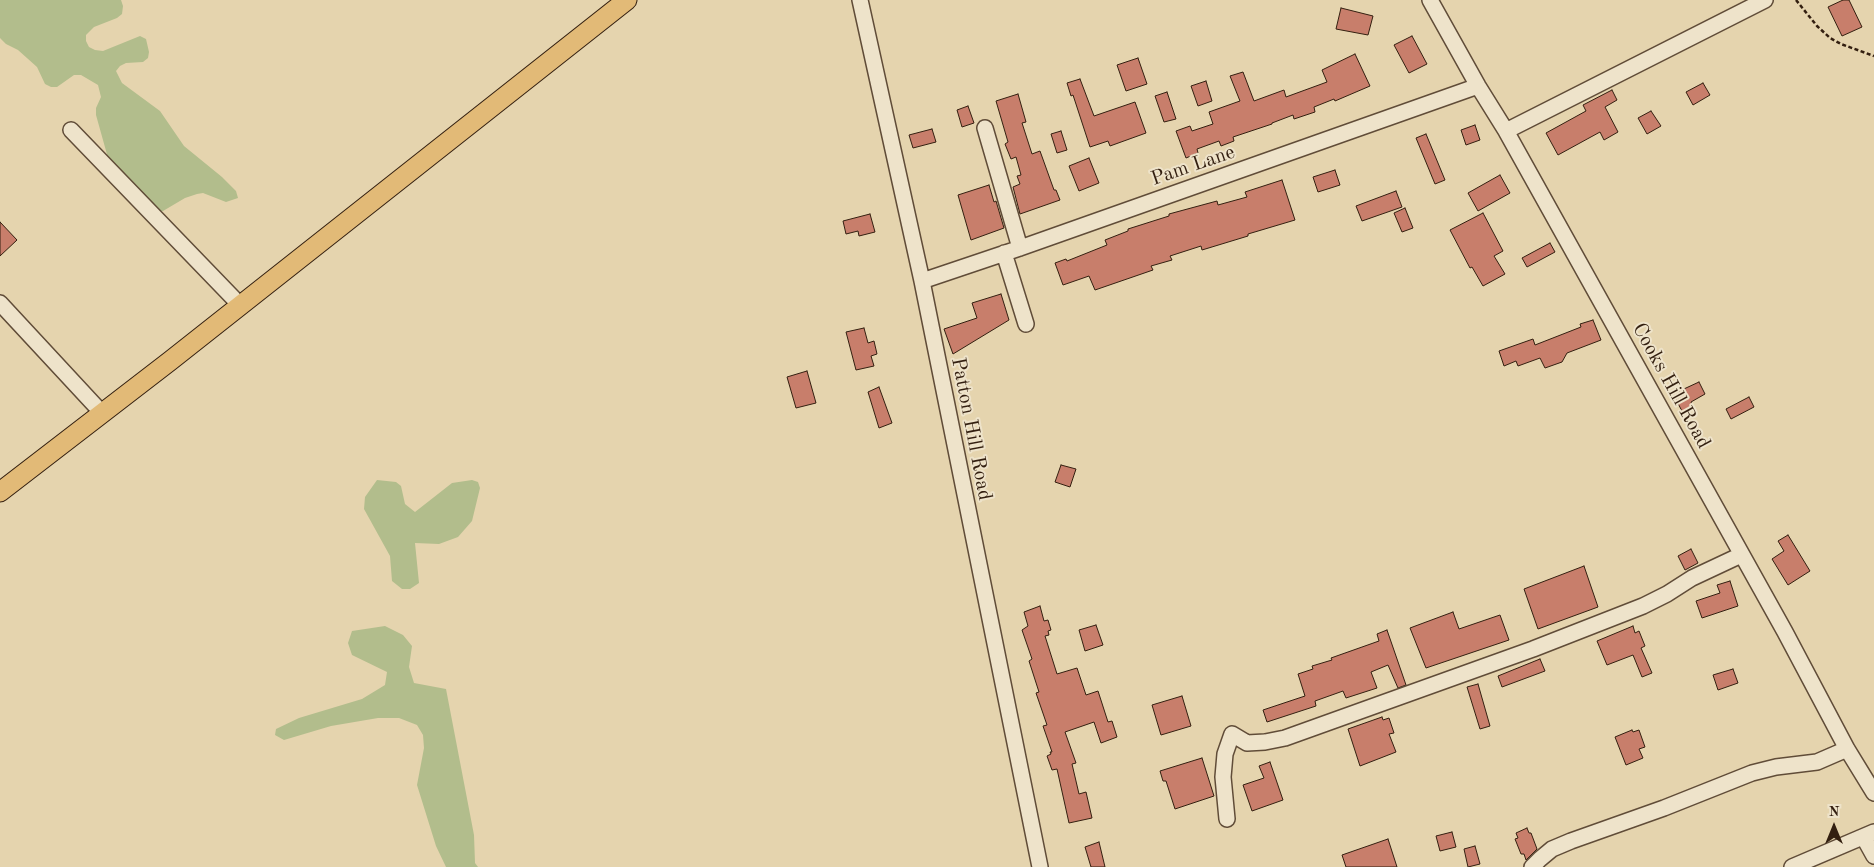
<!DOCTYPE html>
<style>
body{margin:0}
#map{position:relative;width:1874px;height:867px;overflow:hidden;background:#e5d4ae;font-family:"Old Standard TT",serif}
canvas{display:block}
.north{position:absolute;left:1809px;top:802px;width:50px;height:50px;-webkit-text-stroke:4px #eee3ca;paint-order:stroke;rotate:0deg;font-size:14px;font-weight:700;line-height:20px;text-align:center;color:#331f10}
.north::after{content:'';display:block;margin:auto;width:18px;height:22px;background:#331f10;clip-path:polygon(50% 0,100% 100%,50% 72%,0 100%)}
</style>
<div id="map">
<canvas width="1874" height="867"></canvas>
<div class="north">N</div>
</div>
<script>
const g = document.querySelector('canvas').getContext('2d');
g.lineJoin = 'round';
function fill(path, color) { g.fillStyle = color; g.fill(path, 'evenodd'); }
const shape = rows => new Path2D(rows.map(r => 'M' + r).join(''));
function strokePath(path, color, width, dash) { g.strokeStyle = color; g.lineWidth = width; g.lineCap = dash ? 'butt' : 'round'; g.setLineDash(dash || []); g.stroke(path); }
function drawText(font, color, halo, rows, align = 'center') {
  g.font = font + ' "Old Standard TT",serif'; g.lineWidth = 4; g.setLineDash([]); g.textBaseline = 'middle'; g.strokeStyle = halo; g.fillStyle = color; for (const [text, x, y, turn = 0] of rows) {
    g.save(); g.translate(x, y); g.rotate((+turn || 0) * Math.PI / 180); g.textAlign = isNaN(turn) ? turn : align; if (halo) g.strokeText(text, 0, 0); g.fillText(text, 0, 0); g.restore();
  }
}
fill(shape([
 [0,0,121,0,123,6,122,14,117,18,94,27,86,35,86,41,89,47,95,50,103,51,140,36,146,39,149,52,148,58,143,62,126,63,120,66,116,71,122,83,160,111,184,146,222,177,236,191,238,198,226,202,203,193,197,194,185,198,163,211,157,211,108,158,96,115,96,108,101,97,98,85,81,75,74,75,57,87,51,87,45,84,37,67,18,50,6,44,0,38],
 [377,480,396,482,401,486,405,504,415,512,452,483,472,480,478,482,480,488,472,521,458,537,439,544,415,543,419,583,410,589,402,589,392,581,390,556,364,509,365,497],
 [385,626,403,635,412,646,409,667,414,683,446,689,474,835,475,863,478,867,446,867,436,846,417,785,424,748,423,735,417,725,399,718,378,718,331,726,284,740,275,735,276,729,299,718,362,699,385,685,387,672,352,655,348,643,352,631]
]), '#b2bd8c');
const building = shape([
 [1843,0,1849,0,1862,27,1842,36,1828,7,1843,0],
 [1341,8,1373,16,1368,35,1336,29,1341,8],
 [1412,36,1427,64,1409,73,1394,45,1412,36],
 [1355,54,1370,86,1335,101,1334,99,1314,107,1315,112,1294,119,1293,115,1272,123,1272,124,1233,137,1234,141,1221,146,1219,141,1197,149,1198,153,1186,158,1176,131,1190,126,1192,131,1213,124,1209,112,1240,101,1230,76,1243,72,1254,101,1284,90,1286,97,1327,82,1322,70,1355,54],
 [1138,58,1147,84,1126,91,1117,65,1138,58],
 [1080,79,1094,116,1135,102,1146,133,1110,146,1108,141,1090,147,1073,95,1071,96,1067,83,1080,79],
 [1206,81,1212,101,1198,106,1191,86,1206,81],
 [1703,83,1710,95,1693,105,1686,92,1703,83],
 [1612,90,1617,100,1605,107,1618,132,1604,140,1600,132,1558,155,1546,133,1586,111,1583,105,1612,90],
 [1167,92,1176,119,1164,122,1155,96,1167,92],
 [1018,94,1026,122,1022,123,1032,154,1040,151,1054,190,1056,190,1060,200,1020,214,1013,187,1020,184,1017,176,1021,175,1016,157,1011,159,1005,144,1008,142,996,101,1018,94],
 [968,106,974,123,962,127,957,110,968,106],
 [1651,111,1661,126,1647,134,1638,118,1651,111],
 [1475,125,1480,140,1466,145,1461,130,1475,125],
 [932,129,936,142,913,148,909,135,932,129],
 [1061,131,1067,150,1057,153,1051,134,1061,131],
 [1426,134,1445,180,1435,184,1416,138,1426,134],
 [1089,158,1099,183,1079,191,1069,166,1089,158],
 [1335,170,1340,185,1318,192,1313,177,1335,170],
 [1500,175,1510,193,1478,211,1468,193,1500,175],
 [1282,180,1295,220,1248,234,1248,236,1202,250,1201,246,1170,256,1172,260,1151,266,1153,270,1095,290,1089,276,1063,285,1055,263,1066,259,1067,261,1107,245,1105,240,1128,231,1128,229,1169,216,1169,214,1217,201,1218,205,1247,197,1245,192,1282,180],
 [989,185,994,202,996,201,1004,228,971,240,958,195,989,185],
 [1396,191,1402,207,1362,221,1356,206,1396,191],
 [1405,208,1413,228,1402,232,1394,213,1405,208],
 [1483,213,1503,251,1494,256,1505,274,1483,286,1472,267,1470,268,1450,230,1483,213],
 [870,214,875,232,859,236,858,231,846,234,843,221,870,214],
 [0,222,17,240,0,256,0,222],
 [1550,243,1555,252,1527,267,1522,258,1550,243],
 [1001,294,1009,320,953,354,944,329,977,318,972,303,1001,294],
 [1593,320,1601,340,1567,353,1562,362,1545,368,1540,358,1518,366,1516,361,1504,366,1499,351,1533,339,1535,345,1581,327,1580,324,1593,320],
 [864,328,868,343,874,341,877,354,871,356,874,366,856,370,846,332,864,328],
 [807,371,816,403,796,408,787,377,807,371],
 [1699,382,1705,394,1691,402,1693,407,1683,413,1673,394,1699,382],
 [879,387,892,423,879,428,868,392,879,387],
 [1749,397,1754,407,1731,419,1726,409,1749,397],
 [1061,465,1076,469,1070,487,1055,482,1061,465],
 [1788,535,1810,571,1788,585,1772,559,1784,551,1778,541,1788,535],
 [1691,549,1698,563,1685,570,1678,556,1691,549],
 [1584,566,1598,607,1538,629,1524,589,1584,566],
 [1730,581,1738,606,1702,618,1696,601,1720,593,1717,585,1730,581],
 [1040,606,1044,621,1048,620,1051,630,1048,631,1049,635,1045,636,1057,674,1077,668,1086,695,1098,691,1108,722,1112,721,1117,737,1101,743,1094,722,1065,732,1076,763,1072,764,1079,794,1086,792,1092,818,1069,823,1057,769,1052,770,1047,756,1051,754,1050,752,1052,752,1043,726,1047,725,1036,693,1039,692,1029,661,1032,659,1022,630,1028,626,1024,612,1040,606],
 [1453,612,1459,629,1500,615,1509,640,1426,668,1410,628,1453,612],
 [1096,625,1103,645,1085,651,1079,630,1096,625],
 [1633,626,1635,633,1639,631,1645,646,1641,648,1652,673,1642,677,1633,655,1607,665,1597,641,1633,626],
 [1387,630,1406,685,1398,688,1388,665,1371,672,1377,688,1346,698,1343,691,1315,701,1316,706,1267,722,1263,710,1305,696,1298,674,1313,669,1312,666,1332,660,1331,658,1379,641,1377,634,1387,630],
 [1540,659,1545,671,1502,687,1498,676,1540,659],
 [1733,669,1738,683,1718,690,1713,675,1733,669],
 [1478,684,1490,726,1480,729,1467,687,1478,684],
 [1182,696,1191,726,1161,735,1152,705,1182,696],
 [1382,717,1383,720,1389,718,1394,733,1389,734,1396,752,1360,766,1348,729,1382,717],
 [1632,730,1633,732,1639,730,1645,747,1639,749,1643,758,1626,765,1615,737,1632,730],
 [1202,758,1214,796,1175,809,1166,781,1163,781,1160,771,1202,758],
 [1270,762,1283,800,1252,811,1243,785,1264,778,1259,766,1270,762],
 [1527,828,1529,833,1531,833,1537,849,1526,860,1524,854,1521,854,1515,839,1518,838,1516,833,1527,828],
 [1452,832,1456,847,1440,851,1436,836,1452,832],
 [1388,839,1397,867,1346,867,1342,855,1388,839],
 [1099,842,1105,867,1091,867,1085,847,1099,842],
 [1475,846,1480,864,1468,867,1464,849,1475,846]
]);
fill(building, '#c87e6b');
strokePath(building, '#331f10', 1);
const minor = shape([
 [860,0,922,281,1040,867],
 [1430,0,1478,86,1506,131,1785,632,1847,749,1874,793],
 [985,128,1020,248],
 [71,130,240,305],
 [1506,131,1765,0],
 [1004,253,1026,324],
 [922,281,1020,248,1478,86],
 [0,303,102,413],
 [1227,819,1223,777,1225,754,1232,734,1247,743,1265,742,1285,738,1533,649,1643,606,1667,594,1692,578,1741,555],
 [1864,838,1874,856],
 [1532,867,1540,859,1552,849,1571,841,1664,808,1752,773,1776,767,1817,762,1847,749],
 [1792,867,1874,832]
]);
const major = shape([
 [0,492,170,361,627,0]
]);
strokePath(minor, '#604c38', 18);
strokePath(major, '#331f10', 21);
strokePath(shape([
 [1796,0,1817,26,1830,38,1841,44,1874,56]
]), '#331f10', 2.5, [4, 2.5]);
strokePath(minor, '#eee3ca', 15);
strokePath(major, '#e2ba77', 19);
drawText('20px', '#331f10', '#eee3ca', [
 ["Pam Lane",1193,166,-19],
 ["Cooks Hill Road",1671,386,61],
 ["Patton Hill Road",971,429,79]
]);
</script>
